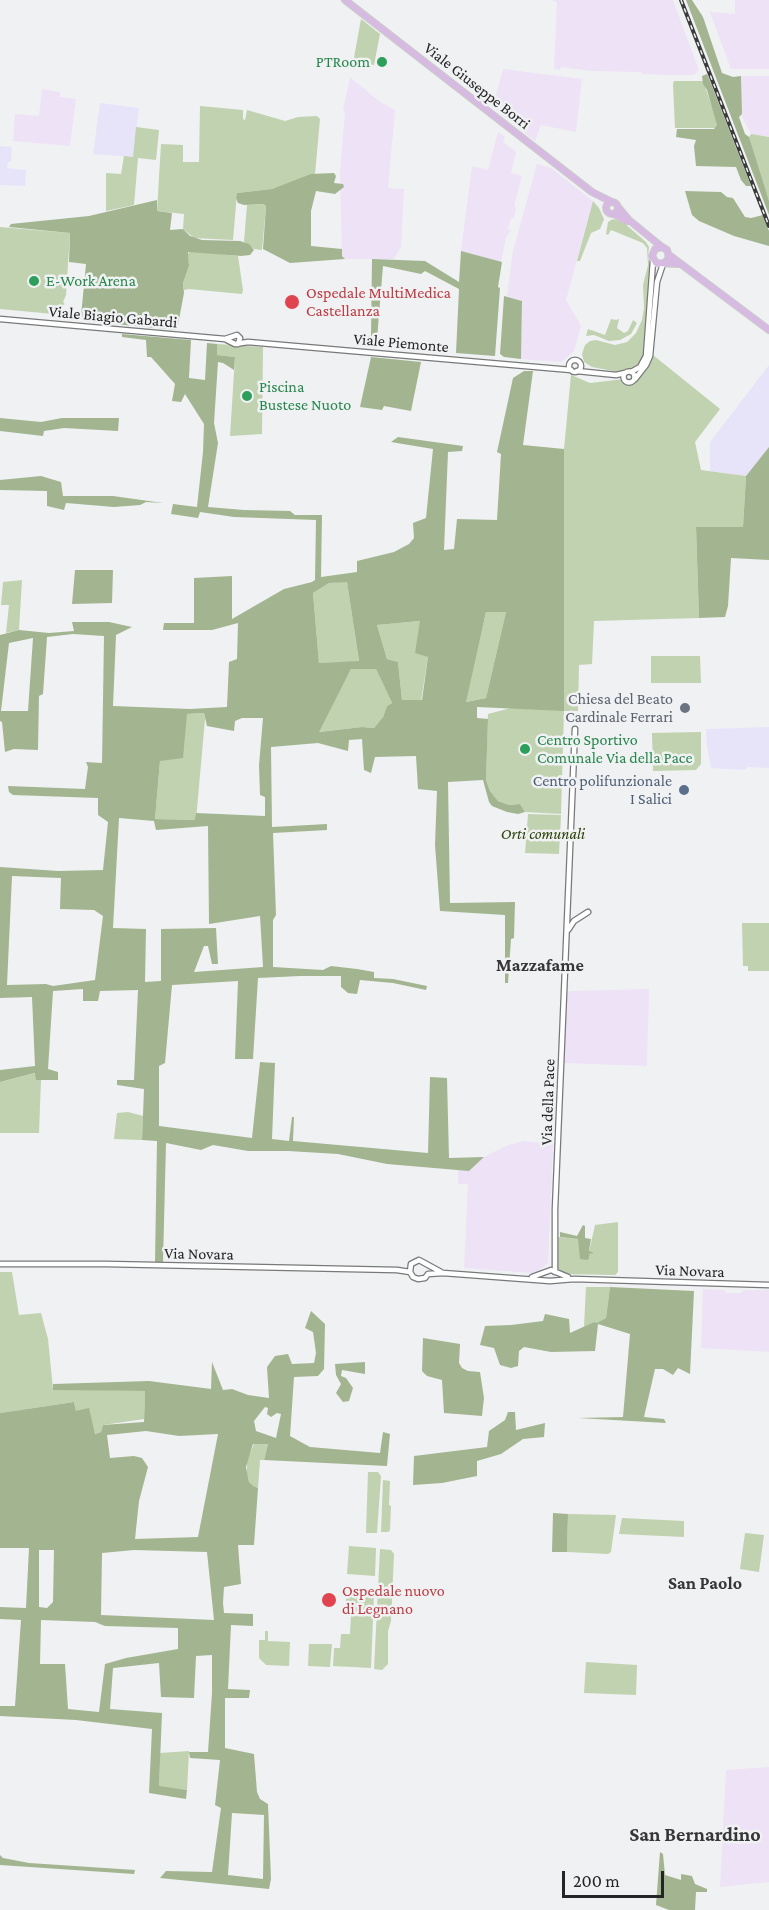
<!DOCTYPE html>
<style>
body{margin:0}
#map{position:relative;width:769px;height:1910px;overflow:hidden;background:#f0f1f2;font-family:"Crimson Pro",serif}
canvas{display:block}
.scale{position:absolute;left:562px;top:1871px;width:102px;height:27px;box-sizing:border-box;border:3px solid #252526;border-top:0;padding-left:8px;font-size:18px;line-height:21px;white-space:nowrap;color:#252526;-webkit-text-stroke:4px #f0f1f2;paint-order:stroke}
</style>
<div id="map">
<canvas width="769" height="1910"></canvas>
<div class="scale">200 m</div>
</div>
<script>
const g = document.querySelector('canvas').getContext('2d');
g.lineJoin = 'round';
function fill(path, color) { g.fillStyle = color; g.fill(path, 'evenodd'); }
const shape = rows => new Path2D(rows.map(r => 'M' + r).join(''));
function strokePath(path, color, width, dash) { g.strokeStyle = color; g.lineWidth = width; g.lineCap = dash ? 'butt' : 'round'; g.setLineDash(dash || []); g.stroke(path); }
function drawText(font, color, halo, rows, align = 'center') {
  g.font = font + ' "Crimson Pro",serif'; g.lineWidth = 5; g.setLineDash([]); g.textBaseline = 'middle'; g.strokeStyle = halo; g.fillStyle = color; for (const [text, x, y, turn = 0] of rows) {
    g.save(); g.translate(x, y); g.rotate((+turn || 0) * Math.PI / 180); g.textAlign = isNaN(turn) ? turn : align; if (halo) g.strokeText(text, 0, 0); g.fillText(text, 0, 0); g.restore();
  }
}
fill(shape([
 [550,0,673,0,699,70,694,75,671,75,642,74,641,72,590,71,561,67,560,70,554,69,557,2],
 [735,0,769,0,769,69,731,69,709,10,711,12,735,14],
 [503,69,582,79,576,132,541,125,535,141,519,129,519,126,516,126,493,107],
 [741,76,769,76,769,137,751,134,742,117],
 [350,77,380,102,395,110,388,188,404,189,401,247,394,259,345,259,342,256,340,172,345,112,343,110],
 [42,89,60,92,60,97,76,99,70,146,13,141,15,114,39,116],
 [498,132,505,137,503,142,516,152,511,173,522,176,514,206,516,208,514,218,511,218,508,229,511,230,506,238,501,262,461,251,472,166,488,170],
 [537,164,551,168,593,201,566,300,581,326,574,351,562,362,521,359,522,301,507,296,513,251],
 [649,989,647,1066,564,1063,567,993,570,991],
 [523,1141,553,1144,548,1263,538,1272,532,1273,464,1268,468,1184,458,1184,458,1170,469,1171,484,1157,506,1146],
 [703,1289,725,1290,725,1293,741,1293,743,1290,769,1290,769,1352,701,1348],
 [769,1767,769,1882,720,1887,726,1770]
]), '#eee2f6');
fill(shape([
 [100,103,139,108,133,157,93,154],
 [0,146,12,147,11,162,8,162,7,168,26,170,25,186,0,185],
 [769,365,769,447,746,476,710,471,710,442],
 [769,727,769,768,747,767,745,770,711,768,707,746,706,729]
]), '#e7e4fa');
fill(shape([
 [361,19,380,34,374,65,357,62,356,64,353,63],
 [674,81,703,81,716,118,717,125,715,128,675,128,673,84],
 [200,106,243,110,243,119,245,120,247,110,285,121,298,117,317,116,320,119,315,174,272,189,237,193,233,240,194,238,183,229,184,214,157,211,161,144,183,145,183,162,199,162],
 [136,127,159,130,156,160,138,158,134,205,106,211,106,173,121,174,124,156,133,157],
 [751,134,769,137,769,201,756,165,749,137],
 [593,201,599,208,604,219,600,229,591,233,580,261,577,261],
 [265,204,266,206,262,250,254,249,244,242,247,205],
 [613,219,623,222,646,242,649,247,648,257,651,268,643,356,636,367,618,372,592,367,584,362,582,354,585,345,590,341,596,340,615,345,627,342,636,333,642,320,644,308,643,285,648,265,647,248,643,243,611,230,608,235,606,234,608,222],
 [0,227,70,233,66,295,63,302,65,304,63,305,62,310,64,311,64,315,0,309],
 [190,251,238,256,243,290,242,294,189,289,184,290,183,283,189,266,188,254],
 [611,319,616,320,619,319,617,328,624,333,628,331,633,320,637,323,631,334,620,340,609,341,594,335,586,336,588,329,605,335],
 [217,344,263,347,262,434,230,436,235,357,217,355],
 [653,355,720,409,695,442,701,470,746,476,743,527,696,528,699,618,594,621,592,664,579,665,578,711,564,711,561,814,525,812,520,804,509,805,498,801,490,791,486,780,488,714,511,708,564,710,564,449,571,375,590,383,633,378,645,370],
 [22,580,19,630,6,633,9,605,1,605,3,582],
 [347,581,359,662,319,663,313,593,329,583],
 [486,612,506,612,486,698,465,702],
 [420,621,428,657,421,701,402,700,398,662,387,659,377,625],
 [651,656,700,656,701,683,651,683],
 [351,669,376,669,392,703,387,706,383,717,374,728,362,727,318,732],
 [204,713,205,719,196,820,155,819,160,761,187,714],
 [701,732,701,764,696,770,653,771,652,733],
 [528,814,561,815,559,854,525,853],
 [742,923,769,923,769,971,748,971,748,966,743,966],
 [36,1073,36,1080,41,1080,39,1133,0,1133,0,1082],
 [128,1112,143,1116,142,1140,114,1139,117,1113],
 [618,1222,618,1272,615,1275,563,1274,557,1267,558,1237,578,1239,589,1252,595,1225],
 [0,1272,12,1272,19,1315,41,1313,48,1339,53,1389,145,1391,144,1419,103,1425,101,1432,94,1434,76,1411,74,1402,0,1413],
 [586,1287,610,1287,606,1318,597,1324,594,1322,584,1327],
 [254,1444,268,1444,264,1460,260,1460,258,1488,250,1485,247,1473,247,1461],
 [368,1472,378,1472,381,1476,377,1533,366,1533],
 [383,1480,390,1481,389,1505,391,1506,390,1530,388,1532,381,1532],
 [568,1514,616,1515,611,1552,608,1554,567,1552],
 [622,1518,684,1521,684,1537,619,1534],
 [745,1533,764,1535,759,1572,740,1569],
 [349,1546,376,1548,375,1576,347,1574],
 [380,1549,391,1550,394,1554,391,1621,388,1631,388,1664,382,1670,374,1669],
 [349,1592,374,1594,371,1668,333,1666,334,1648,340,1648,341,1634,350,1634,351,1615,342,1615,346,1609,346,1595],
 [265,1631,268,1631,268,1641,290,1642,289,1666,266,1665,259,1658,259,1640,265,1640],
 [309,1644,332,1644,330,1667,308,1666],
 [586,1662,637,1665,636,1695,584,1693],
 [189,1751,187,1790,159,1787,160,1753]
]), '#c0d2af');
fill(shape([
 [686,0,692,0,703,17,722,73,733,77,741,76,742,114,739,117,745,134,749,137,769,201,769,215],
 [707,74,712,86,751,186,746,186,741,180,736,167,696,166,694,146,696,140,676,137,677,129,714,129,717,125,707,90,703,84,702,76],
 [334,173,336,176,334,183,343,184,344,187,335,194,316,191,311,211,311,246,342,249,342,256,345,259,290,263,263,249,266,206,264,204,244,205,238,203,236,198,237,193,272,189,311,174],
 [685,191,721,192,727,197,733,198,745,217,751,218,763,215,769,231,769,246,734,236,699,221,692,215],
 [157,200,157,211,172,213,170,230,183,229,190,236,202,240,240,241,249,244,254,250,250,255,241,256,188,252,189,266,183,283,184,293,177,330,83,321,81,316,86,264,69,262,70,233,9,227,11,224,89,216],
 [461,251,502,262,498,287,500,288,495,356,456,353,459,289,425,271,421,274,383,266,377,339,371,338,372,259,425,261,459,282],
 [504,296,522,301,521,359,504,357,500,354],
 [122,334,191,340,189,378,205,380,207,343,217,344,217,355,235,357,234,370,223,363,218,362,214,423,218,443,208,507,244,510,290,511,295,515,322,515,321,577,357,572,357,561,394,552,409,544,414,538,413,523,426,518,433,449,391,442,398,437,463,446,462,451,448,452,444,550,454,549,457,519,497,520,501,454,497,452,513,378,524,371,533,371,523,445,564,449,564,711,477,707,477,718,488,719,486,780,490,791,498,801,509,805,520,804,525,812,518,814,507,812,492,806,489,802,483,780,448,782,450,903,515,902,514,938,511,939,508,983,505,983,505,915,440,911,435,845,437,791,418,789,416,756,375,757,371,773,364,770,362,739,349,740,348,751,318,743,271,747,272,827,327,824,327,830,273,833,276,915,273,920,273,967,323,970,331,966,357,969,374,972,374,978,393,979,427,986,426,990,393,983,360,980,357,994,348,993,341,987,341,976,300,976,258,978,253,1059,235,1059,238,981,172,985,165,1063,159,1066,159,1126,252,1138,260,1062,275,1063,272,1139,289,1141,292,1117,294,1117,293,1141,428,1153,430,1077,447,1078,449,1158,484,1157,469,1171,387,1164,338,1154,288,1151,248,1151,213,1145,201,1150,166,1143,163,1262,155,1262,157,1141,142,1140,144,1089,117,1085,117,1080,134,1080,138,990,100,991,98,1001,83,1001,83,989,53,991,48,1069,58,1072,58,1080,36,1080,35,1073,0,1082,0,1070,35,1066,32,997,0,998,0,867,58,871,103,870,108,822,98,815,98,798,13,795,9,792,8,786,85,789,88,767,86,762,102,763,104,636,73,634,47,637,43,694,39,696,38,750,14,749,5,752,2,722,0,721,0,635,19,630,49,633,74,631,72,622,109,622,132,627,116,635,113,706,190,709,227,707,229,662,237,659,238,623,212,630,163,630,164,623,194,623,194,578,232,576,232,619,284,589,312,582,315,580,316,520,234,517,200,512,198,518,171,514,173,504,197,507,203,452,204,424,185,394,181,402,172,401,175,384,151,357,147,357,146,340,122,337],
 [347,582,359,661,319,663,313,593,329,583],
 [486,612,506,612,486,698,466,702],
 [420,621,415,653,428,657,422,700,402,700,398,662,387,659,377,625],
 [33,638,28,711,1,711,9,643],
 [351,669,376,669,392,703,387,706,383,717,374,728,362,727,319,732],
 [204,713,207,726,234,731,235,721,242,718,263,718,259,765,260,795,265,797,265,816,196,813,195,820,155,819,160,761,183,758,187,714],
 [119,818,154,821,156,830,208,826,209,924,260,916,263,967,194,972,204,946,208,946,212,964,218,964,216,928,161,929,161,981,145,982,146,929,113,928],
 [12,876,61,878,60,909,94,910,103,916,95,980,53,986,46,984,7,985],
 [371,357,421,362,411,411,384,406,382,410,360,407],
 [0,418,41,422,62,418,119,418,118,431,64,428,44,431,43,436,0,431],
 [769,447,769,560,731,558,728,606,725,617,699,618,696,527,743,527,746,476],
 [41,476,61,482,63,496,113,496,163,503,146,502,140,505,114,507,66,503,64,510,47,506,47,491,0,490,0,480],
 [75,570,113,570,112,603,72,604],
 [583,1225,585,1226,585,1238,591,1239,589,1251,592,1252,593,1254,590,1253,588,1260,580,1259,578,1239,560,1237,560,1232,577,1236],
 [610,1287,694,1291,690,1374,678,1368,673,1375,663,1369,655,1369,644,1417,664,1419,666,1423,578,1418,623,1417,630,1334,598,1324,595,1351,551,1352,524,1347,519,1351,518,1366,511,1368,500,1365,494,1348,480,1345,485,1326,511,1325,543,1321,545,1314,569,1319,570,1333,594,1322,597,1323,606,1318],
 [311,1311,325,1324,324,1369,318,1376,294,1377,290,1436,310,1447,380,1453,383,1432,390,1434,387,1466,264,1460,268,1444,253,1444,246,1467,249,1482,253,1486,258,1488,254,1545,238,1545,241,1584,224,1587,223,1603,224,1613,253,1614,253,1626,231,1625,228,1689,250,1690,249,1698,225,1698,225,1748,254,1754,257,1792,260,1799,268,1804,271,1879,269,1889,160,1878,166,1871,212,1872,221,1808,215,1805,220,1760,190,1758,189,1752,208,1752,212,1693,212,1655,196,1656,194,1698,161,1697,159,1663,113,1668,110,1709,162,1713,159,1786,187,1790,186,1799,149,1793,152,1729,76,1720,0,1716,0,1706,15,1706,21,1620,0,1619,0,1607,26,1608,29,1548,0,1548,0,1413,74,1402,76,1411,89,1408,95,1434,101,1432,103,1425,144,1422,145,1391,53,1390,53,1384,149,1381,211,1389,212,1362,223,1390,232,1389,248,1395,269,1398,267,1367,275,1356,288,1354,292,1364,314,1363,316,1353,313,1332,305,1328],
 [265,1407,268,1408,267,1414,271,1417,277,1413,281,1414,276,1438,256,1431,254,1421],
 [146,1431,179,1436,218,1434,198,1537,135,1539,139,1501,148,1467,142,1458,134,1456,110,1458,107,1435],
 [39,1550,54,1550,53,1602,47,1608,39,1607],
 [134,1550,207,1552,214,1620,101,1615,102,1553],
 [41,1620,95,1622,105,1626,178,1628,178,1649,126,1658,105,1664,99,1712,68,1709,65,1664,40,1664],
 [232,1813,264,1815,263,1879,228,1875],
 [423,1338,460,1344,459,1363,462,1368,468,1371,480,1372,484,1398,482,1416,444,1413,442,1380,427,1376,422,1371],
 [365,1362,365,1374,342,1370,341,1376,346,1378,353,1388,349,1401,343,1402,336,1393,341,1384,336,1375,335,1364],
 [508,1412,515,1412,516,1430,545,1423,544,1437,523,1439,501,1454,477,1461,477,1476,442,1483,413,1485,414,1456,487,1447,489,1431,505,1420],
 [553,1513,568,1514,567,1552,552,1552],
 [660,1852,663,1854,665,1875,681,1880,681,1874,692,1876,695,1884,707,1889,707,1892,696,1892,695,1910,669,1910,656,1905],
 [0,1855,3,1858,29,1863,135,1870,134,1874,0,1865]
]), '#a2b590');
const minor = shape([
 [0,319,225,339,235,344,248,342,571,370],
 [225,339,237,335,240,338,238,344],
 '569 366a6 6 0 1 1 12 0a6 6 0 1 1-12 0Z',
 [577,371,616,375,625,373],
 '623.5 377a5.5 5.5 0 1 1 11 0a5.5 5.5 0 1 1-11 0Z',
 [631,372,640,367,646,356,653,261],
 [635,379,646,365,650,356,657,282,663,264],
 [568,930,574,921,588,912],
 [0,1264,106,1264,397,1270,410,1272,413,1277,418,1279,425,1278,428,1274,443,1273,550,1281,574,1279,769,1285],
 [410,1272,411,1264,419,1260,441,1272],
 [555,1272,555,1209,575,729],
 [532,1277,551,1270,568,1277]
]);
const major = shape([
 [345,0,592,192,612,202],
 '606 208a6 6 0 1 1 12 0a6 6 0 1 1-12 0Z',
 [618,207,629,220,662,247],
 [614,214,627,221],
 [669,255,769,330],
 [665,263,669,257,667,250,662,247,655,249,652,256,656,263,679,264]
]);
strokePath(minor, '#78797a', 7);
strokePath(major, '#cbcbcb', 8);
strokePath(minor, '#fff', 4.5);
strokePath(major, '#d7bae1', 6);
const rail = shape([
 [681,0,769,226]
]);
strokePath(rail, '#3b3b3c', 4);
strokePath(rail, '#f0f1f2', 1.5, [4.5]);
for (const [x, y, r, color] of [
 [382,62,6,"#2e9e5b"],
 [34,281,6,"#2e9e5b"],
 [292,302,8,"#e0444e"],
 [247,396,6,"#2e9e5b"],
 [685,708,6,"#6b7280"],
 [525,749,6,"#2e9e5b"],
 [684,790,6,"#5c6f8a"],
 [329,1600,8,"#e0444e"]
]) { const dot = new Path2D(); dot.arc(x, y, r, 0, 2 * Math.PI); g.fillStyle = color; g.fill(dot); strokePath(dot, '#f0f1f2', 2); }
drawText('16px', '#27864d', '#f0f1f2', [
 ["PTRoom",370,62,"right"],
 ["E-Work Arena",46,281],
 ["Piscina",259,387],
 ["Bustese Nuoto",259,405],
 ["Centro Sportivo",537,740],
 ["Comunale Via della Pace",537,758]
], 'left');
drawText('16px', '#252526', '#f0f1f2', [
 ["Viale Giuseppe Borri",477,86,38],
 ["Viale Biagio Gabardi",113,317,5],
 ["Viale Piemonte",401,343,5],
 ["Via della Pace",548,1102,-88],
 ["Via Novara",199,1254,1],
 ["Via Novara",690,1271,2]
]);
drawText('16px', '#be3a42', '#f0f1f2', [
 ["Ospedale MultiMedica",306,293],
 ["Castellanza",306,311],
 ["Ospedale nuovo",342,1591],
 ["di Legnano",342,1609]
], 'left');
drawText('16px', '#5b616d', '#f0f1f2', [
 ["Chiesa del Beato",673,699],
 ["Cardinale Ferrari",673,717]
], 'right');
drawText('16px', '#4e5e75', '#f0f1f2', [
 ["Centro polifunzionale",672,781],
 ["I Salici",672,799]
], 'right');
drawText('italic 16px', '#294006', '#f0f1f2', [
 ["Orti comunali",543,834]
]);
drawText('bold 18px', '#363638', '#f0f1f2', [
 ["Mazzafame",540,965],
 ["San Paolo",705,1583]
]);
drawText('bold 20px', '#363638', '#f0f1f2', [
 ["San Bernardino",695,1835]
]);
</script>
